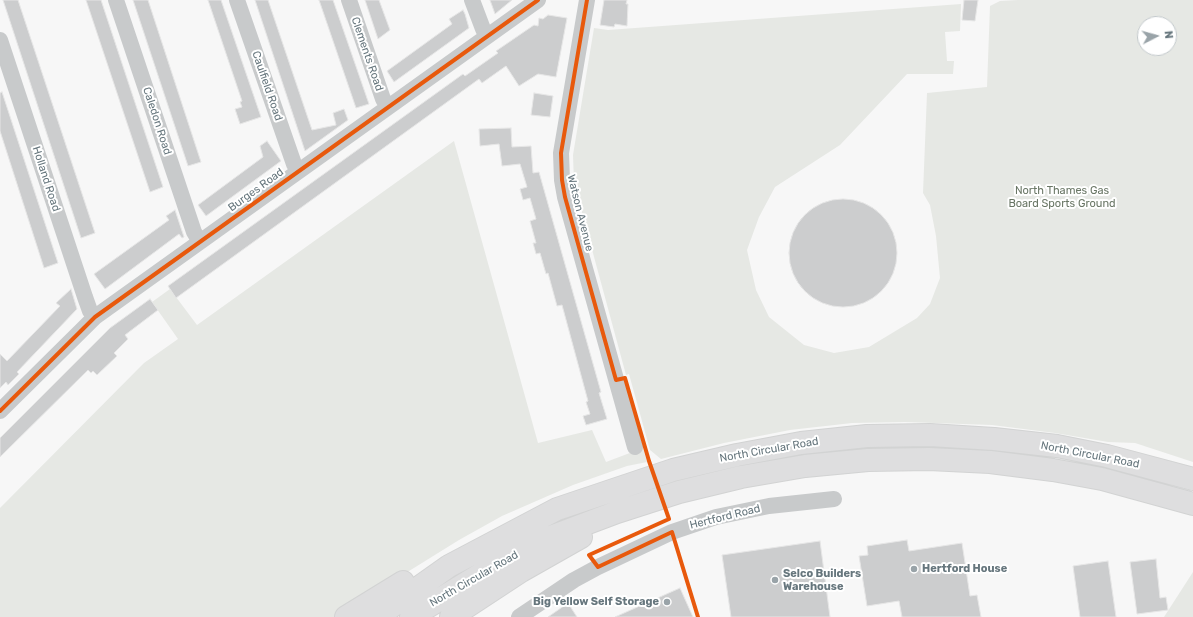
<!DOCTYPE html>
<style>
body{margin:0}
#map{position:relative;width:1193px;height:617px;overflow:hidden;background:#f7f7f7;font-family:Rubik,sans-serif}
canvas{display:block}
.north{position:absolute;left:1137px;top:16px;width:40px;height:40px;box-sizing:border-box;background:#fff;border:1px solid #c2c8cb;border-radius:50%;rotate:84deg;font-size:11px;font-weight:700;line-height:16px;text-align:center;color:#66767d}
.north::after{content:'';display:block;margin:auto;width:14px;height:18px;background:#99a3a8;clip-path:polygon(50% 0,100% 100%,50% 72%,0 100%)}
</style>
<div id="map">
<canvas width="1193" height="617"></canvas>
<div class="north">N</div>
</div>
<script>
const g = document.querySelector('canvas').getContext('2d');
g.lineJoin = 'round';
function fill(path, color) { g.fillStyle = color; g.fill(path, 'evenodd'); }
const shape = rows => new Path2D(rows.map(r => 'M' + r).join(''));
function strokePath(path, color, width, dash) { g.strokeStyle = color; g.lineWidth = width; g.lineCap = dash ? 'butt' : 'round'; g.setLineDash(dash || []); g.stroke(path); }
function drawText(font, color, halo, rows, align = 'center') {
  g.font = font + ' Rubik,sans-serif'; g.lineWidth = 4; g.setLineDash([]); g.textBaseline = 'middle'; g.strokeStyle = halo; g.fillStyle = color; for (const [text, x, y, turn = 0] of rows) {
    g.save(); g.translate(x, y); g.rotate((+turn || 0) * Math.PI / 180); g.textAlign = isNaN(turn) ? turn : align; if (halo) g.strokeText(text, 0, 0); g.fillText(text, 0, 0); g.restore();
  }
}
fill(shape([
 [1018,0,1193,0,1193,462,1135,443,1108,442,1055,433,992,425,905,422,852,423,790,430,724,443,661,459,650,450,629,374,626,375,574,183,573,155,594,28,608,30,961,4,960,31,945,32,947,61,954,61,953,74,907,74,840,145,775,187,759,217,747,250,756,290,769,317,804,345,834,353,869,347,917,318,930,304,940,278,936,236,930,205,923,193,927,93,987,87,990,6,1000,1],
 [1145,24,1169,24,1169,48,1145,48],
 [454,141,538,443,592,430,606,462,643,448,647,462,627,466,573,485,502,516,459,540,335,617,0,617,0,508,144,363,178,339,152,302,170,289,197,325],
 [1193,572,1193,617,1164,617]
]), '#e6e8e4');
const building = shape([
 [3,0,18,0,95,233,81,238,3,0],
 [86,0,101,0,163,187,150,192,86,0],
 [133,0,148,0,201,162,188,166,133,0],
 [208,0,221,0,261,117,240,124,235,109,242,107,240,102,242,101,208,0],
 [255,0,268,0,312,130,336,125,333,113,344,109,348,120,305,151,255,0],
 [319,0,333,0,369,104,356,108,319,0],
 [365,0,379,0,390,30,378,39,365,0],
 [490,0,512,0,495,14,490,0],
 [604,0,627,0,626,4,628,4,627,26,615,24,614,27,600,25,604,0],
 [964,0,978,0,975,21,962,20,964,0],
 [463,10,465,14,469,28,394,82,387,71,452,24,449,19,463,10],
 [548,15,567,18,556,77,538,74,519,86,506,66,482,83,479,79,176,298,168,286,463,74,465,76,498,53,496,51,534,25,538,26,539,18,543,19,548,15],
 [2,92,58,263,44,268,0,131,0,93,2,92],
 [534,93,553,96,550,117,531,115,534,93],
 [511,128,512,147,531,146,533,173,539,172,601,392,599,393,607,419,586,425,583,416,590,414,586,402,588,401,562,305,557,306,548,273,546,274,540,253,536,254,533,243,536,243,530,221,536,219,530,198,523,200,520,189,527,187,520,164,502,166,499,144,480,146,479,129,511,128],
 [267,141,281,161,206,216,198,205,263,157,260,146,267,141],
 '789 253a54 54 0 1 1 108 0a54 54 0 1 1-108 0Z',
 [175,210,184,237,182,238,179,234,105,289,94,274,169,220,166,216,175,210],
 [71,289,77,309,17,372,19,374,8,385,6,382,0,388,0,354,7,361,60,306,56,303,71,289],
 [150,299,158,310,125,335,128,339,114,353,117,356,97,375,93,371,91,373,88,370,0,457,0,438,110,328,150,299],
 [907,540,909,551,962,543,970,596,977,595,981,617,902,617,899,601,867,606,859,556,868,555,867,546,907,540],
 [820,541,830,617,731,617,722,555,820,541],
 [1156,559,1160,598,1166,597,1168,610,1137,614,1130,562,1156,559],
 [1108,561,1116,617,1080,617,1073,566,1108,561],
 [680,588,693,617,615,617,680,588],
 [568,603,577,617,548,617,568,603]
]);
fill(building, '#cccdce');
strokePath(building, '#e6e6e6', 1);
const highway = shape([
 [346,617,403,582],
 [377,617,449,566,557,509,673,470,737,455,801,443,867,436,930,435,994,439,1057,446,1107,456,1193,479],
 [411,617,486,571,548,538,617,512,679,492,741,477,805,466,868,460,929,459,990,462,1053,470,1102,479,1193,504],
 [451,617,521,571,581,537]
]);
strokePath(highway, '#d2d3d3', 24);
strokePath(shape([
 [116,0,194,232,200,242],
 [237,0,294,164,298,171],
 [349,0,383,99,388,107],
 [472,0,483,29,487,36],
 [587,0,561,153,562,180,565,197,635,447],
 [0,40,85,297,90,311,95,317],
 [0,411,95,317,538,0],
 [519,617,574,580,598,567,672,532,716,517,769,506,834,499]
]), '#c8cacb', 16);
strokePath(highway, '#dededf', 22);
strokePath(shape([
 [587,0,561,153,562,180,565,197,616,380,625,378,649,461,669,519,589,555,598,567,672,532,698,617],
 [0,411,95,317,538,0]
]), '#e8590c', 4);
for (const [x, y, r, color] of [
 [914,569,4,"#99a3a8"],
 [775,580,4,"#99a3a8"],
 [667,602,4,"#99a3a8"]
]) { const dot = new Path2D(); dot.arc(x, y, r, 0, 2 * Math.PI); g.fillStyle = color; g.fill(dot); strokePath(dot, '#fff', 1.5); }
drawText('11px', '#66767d', '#fff', [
 ["Clements Road",367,54,71],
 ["Caulfield Road",267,86,71],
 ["Caledon Road",157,121,72],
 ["Holland Road",46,179,72],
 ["Burges Road",256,190,-36],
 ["Watson Avenue",580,213,76],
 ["North Circular Road",769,450,-10],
 ["North Circular Road",1090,455,11],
 ["Hertford Road",725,517,-14],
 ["North Circular Road",474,579,-30]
]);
drawText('11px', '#697665', '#fff', [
 ["North Thames Gas",1062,191],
 ["Board Sports Ground",1062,204]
]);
drawText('bold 11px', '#66767d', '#fff', [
 ["Hertford House",922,569],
 ["Selco Builders",783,574],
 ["Warehouse",783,587],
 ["Big Yellow Self Storage",659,602,"right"]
], 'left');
</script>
